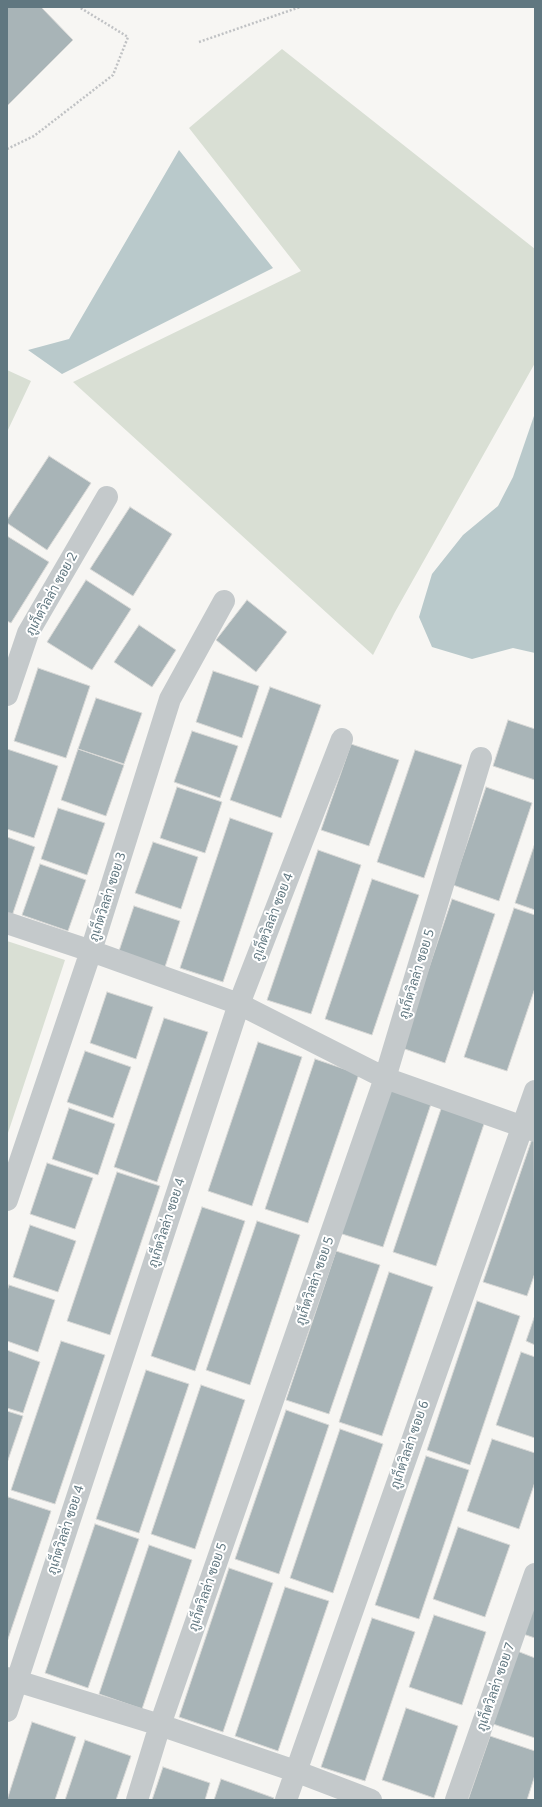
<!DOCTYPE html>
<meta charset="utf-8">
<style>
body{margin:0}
#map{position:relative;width:542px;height:1807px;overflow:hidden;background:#f7f6f3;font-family:"Noto Sans",sans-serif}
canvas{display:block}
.frame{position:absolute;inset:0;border:8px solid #607780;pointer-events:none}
</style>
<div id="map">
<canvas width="542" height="1807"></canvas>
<div class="frame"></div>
</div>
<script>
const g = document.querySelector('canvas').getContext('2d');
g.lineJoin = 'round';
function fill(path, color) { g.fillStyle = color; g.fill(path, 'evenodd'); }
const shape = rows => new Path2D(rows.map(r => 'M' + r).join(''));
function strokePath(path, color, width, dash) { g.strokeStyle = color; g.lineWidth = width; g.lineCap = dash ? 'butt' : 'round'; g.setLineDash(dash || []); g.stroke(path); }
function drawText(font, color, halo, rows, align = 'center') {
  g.font = font + ' "Noto Sans",Sarabun,sans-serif'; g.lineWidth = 4; g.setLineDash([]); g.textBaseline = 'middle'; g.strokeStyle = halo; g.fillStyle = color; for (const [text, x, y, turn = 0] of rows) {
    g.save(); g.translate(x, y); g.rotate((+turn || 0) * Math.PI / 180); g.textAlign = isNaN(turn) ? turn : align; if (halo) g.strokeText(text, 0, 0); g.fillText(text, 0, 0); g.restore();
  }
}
fill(shape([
 [282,49,535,249,535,363,395,612,373,655,73,382,301,271,189,128],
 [7,370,31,381,7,432],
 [7,941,65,960,7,1136]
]), '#d9dfd4');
fill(shape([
 [179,150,273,268,62,374,28,350,69,339],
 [535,413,535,653,513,648,472,659,432,647,419,617,432,574,463,535,498,506,513,477]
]), '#b9c9cb');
const building = shape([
 [7,7,41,7,73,40,7,106,7,7],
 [49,456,91,483,47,550,7,523,7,520,49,456],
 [130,507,172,534,133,596,90,569,130,507],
 [7,536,49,562,11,623,7,621,7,536],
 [86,580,131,609,92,670,47,642,86,580],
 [247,600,287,632,256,672,216,640,247,600],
 [139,625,176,650,152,687,114,662,139,625],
 [38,668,90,686,66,758,14,741,38,668],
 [213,671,259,686,242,738,196,722,213,671],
 [270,687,321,705,281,818,230,800,270,687],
 [96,698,142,713,124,764,78,749,96,698],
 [508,720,535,729,535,780,493,766,508,720],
 [192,731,238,746,220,798,174,782,192,731],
 [351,744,399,760,369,846,321,830,351,744],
 [7,749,58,766,34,838,7,829,7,749],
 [78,749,124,765,106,816,61,800,78,749],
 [415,750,462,765,424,878,377,862,415,750],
 [177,787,222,802,205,853,160,838,177,787],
 [486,787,532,803,499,901,453,885,486,787],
 [58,808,105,823,87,875,41,859,58,808],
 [230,818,273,833,223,982,180,968,230,818],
 [7,837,35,847,11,919,7,918,7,837],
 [153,842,198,857,181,909,135,893,153,842],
 [535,843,535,910,515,903,535,843],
 [318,850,361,865,311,1014,267,1000,318,850],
 [40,864,86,880,68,931,22,915,40,864],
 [372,879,419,895,372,1035,325,1019,372,879],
 [452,899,495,914,445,1063,402,1048,452,899],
 [134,906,180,921,163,973,117,957,134,906],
 [514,908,535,915,535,988,507,1071,464,1057,514,908],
 [107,992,153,1007,136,1059,90,1043,107,992],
 [164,1018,208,1032,157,1182,114,1167,164,1018],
 [258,1042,302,1057,252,1206,208,1191,258,1042],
 [85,1051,131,1067,113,1118,67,1102,85,1051],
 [315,1059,359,1074,308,1223,265,1209,315,1059],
 [390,1083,433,1098,383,1247,339,1233,390,1083],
 [443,1103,486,1118,436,1266,393,1252,443,1103],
 [69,1108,115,1124,98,1175,52,1159,69,1108],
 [534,1133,535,1273,527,1296,483,1282,534,1133],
 [47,1163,93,1178,75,1229,30,1214,47,1163],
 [117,1172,160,1186,110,1335,67,1321,117,1172],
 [202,1207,245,1221,195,1371,151,1356,202,1207],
 [257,1221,300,1235,250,1385,206,1370,257,1221],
 [30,1225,76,1241,58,1292,13,1277,30,1225],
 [336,1251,380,1265,329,1414,286,1400,336,1251],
 [389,1272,433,1287,382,1436,339,1422,389,1272],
 [9,1285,55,1300,38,1352,7,1341,7,1291,9,1285],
 [477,1301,520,1316,470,1465,427,1450,477,1301],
 [535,1315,535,1345,526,1341,535,1315],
 [61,1341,105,1355,55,1504,11,1490,61,1341],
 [7,1350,40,1362,23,1413,7,1408,7,1350],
 [521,1352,535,1357,535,1438,496,1425,521,1352],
 [146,1370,189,1384,139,1533,96,1519,146,1370],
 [201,1385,245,1400,195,1549,151,1534,201,1385],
 [286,1410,329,1425,279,1574,235,1559,286,1410],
 [7,1411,23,1416,7,1463,7,1411],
 [340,1429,383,1444,333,1593,290,1578,340,1429],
 [492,1439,535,1453,535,1482,519,1529,467,1511,492,1439],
 [426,1456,469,1470,419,1619,375,1605,426,1456],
 [8,1497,51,1511,7,1642,7,1499,8,1497],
 [95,1524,139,1539,88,1688,45,1673,95,1524],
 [458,1527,510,1545,485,1617,433,1599,458,1527],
 [149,1545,192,1560,142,1709,99,1694,149,1545],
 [229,1568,273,1583,223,1732,179,1717,229,1568],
 [285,1587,329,1601,278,1751,235,1736,285,1587],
 [535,1588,535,1638,520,1633,535,1588],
 [434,1615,486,1632,462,1705,409,1687,434,1615],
 [372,1618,415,1632,365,1781,321,1767,372,1618],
 [517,1651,535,1658,535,1738,493,1724,517,1651],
 [406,1708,458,1726,434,1798,382,1780,406,1708],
 [32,1722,76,1737,55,1800,7,1800,32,1722],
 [490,1736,535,1751,535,1775,527,1800,468,1800,490,1736],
 [85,1740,131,1756,116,1800,65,1800,85,1740],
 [163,1767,210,1783,205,1800,152,1800,163,1767],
 [221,1779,274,1798,273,1800,214,1800,221,1779]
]);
fill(building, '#a8b4b7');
strokePath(building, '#d8d8d6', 1);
strokePath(shape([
 [199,42,300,7],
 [7,149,34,136,113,75,128,37,79,7]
]), '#c0c2c4', 2.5, [2, 2]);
strokePath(shape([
 [7,695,28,633,107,497],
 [7,923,91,951,239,1004,385,1078,535,1131],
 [7,1200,91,951,170,699,224,601],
 [7,1678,160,1725,295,1771,371,1800],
 [7,1711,239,1004,342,739],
 [137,1800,160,1725,385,1078,481,758],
 [286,1800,535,1091],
 [456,1800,535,1574]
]), '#c4c9cb', 22);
drawText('13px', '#607780', '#fff', [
 ["ภูเก็ตวิลล่า ซอย 2",52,594,-61],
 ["ภูเก็ตวิลล่า ซอย 3",108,897,-72],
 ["ภูเก็ตวิลล่า ซอย 4",273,917,-69],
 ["ภูเก็ตวิลล่า ซอย 5",417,974,-73],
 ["ภูเก็ตวิลล่า ซอย 4",167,1223,-72],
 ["ภูเก็ตวิลล่า ซอย 5",315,1281,-71],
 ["ภูเก็ตวิลล่า ซอย 6",410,1445,-71],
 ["ภูเก็ตวิลล่า ซอย 4",66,1530,-72],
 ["ภูเก็ตวิลล่า ซอย 5",208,1587,-71],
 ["ภูเก็ตวิลล่า ซอย 7",496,1687,-71]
]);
</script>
